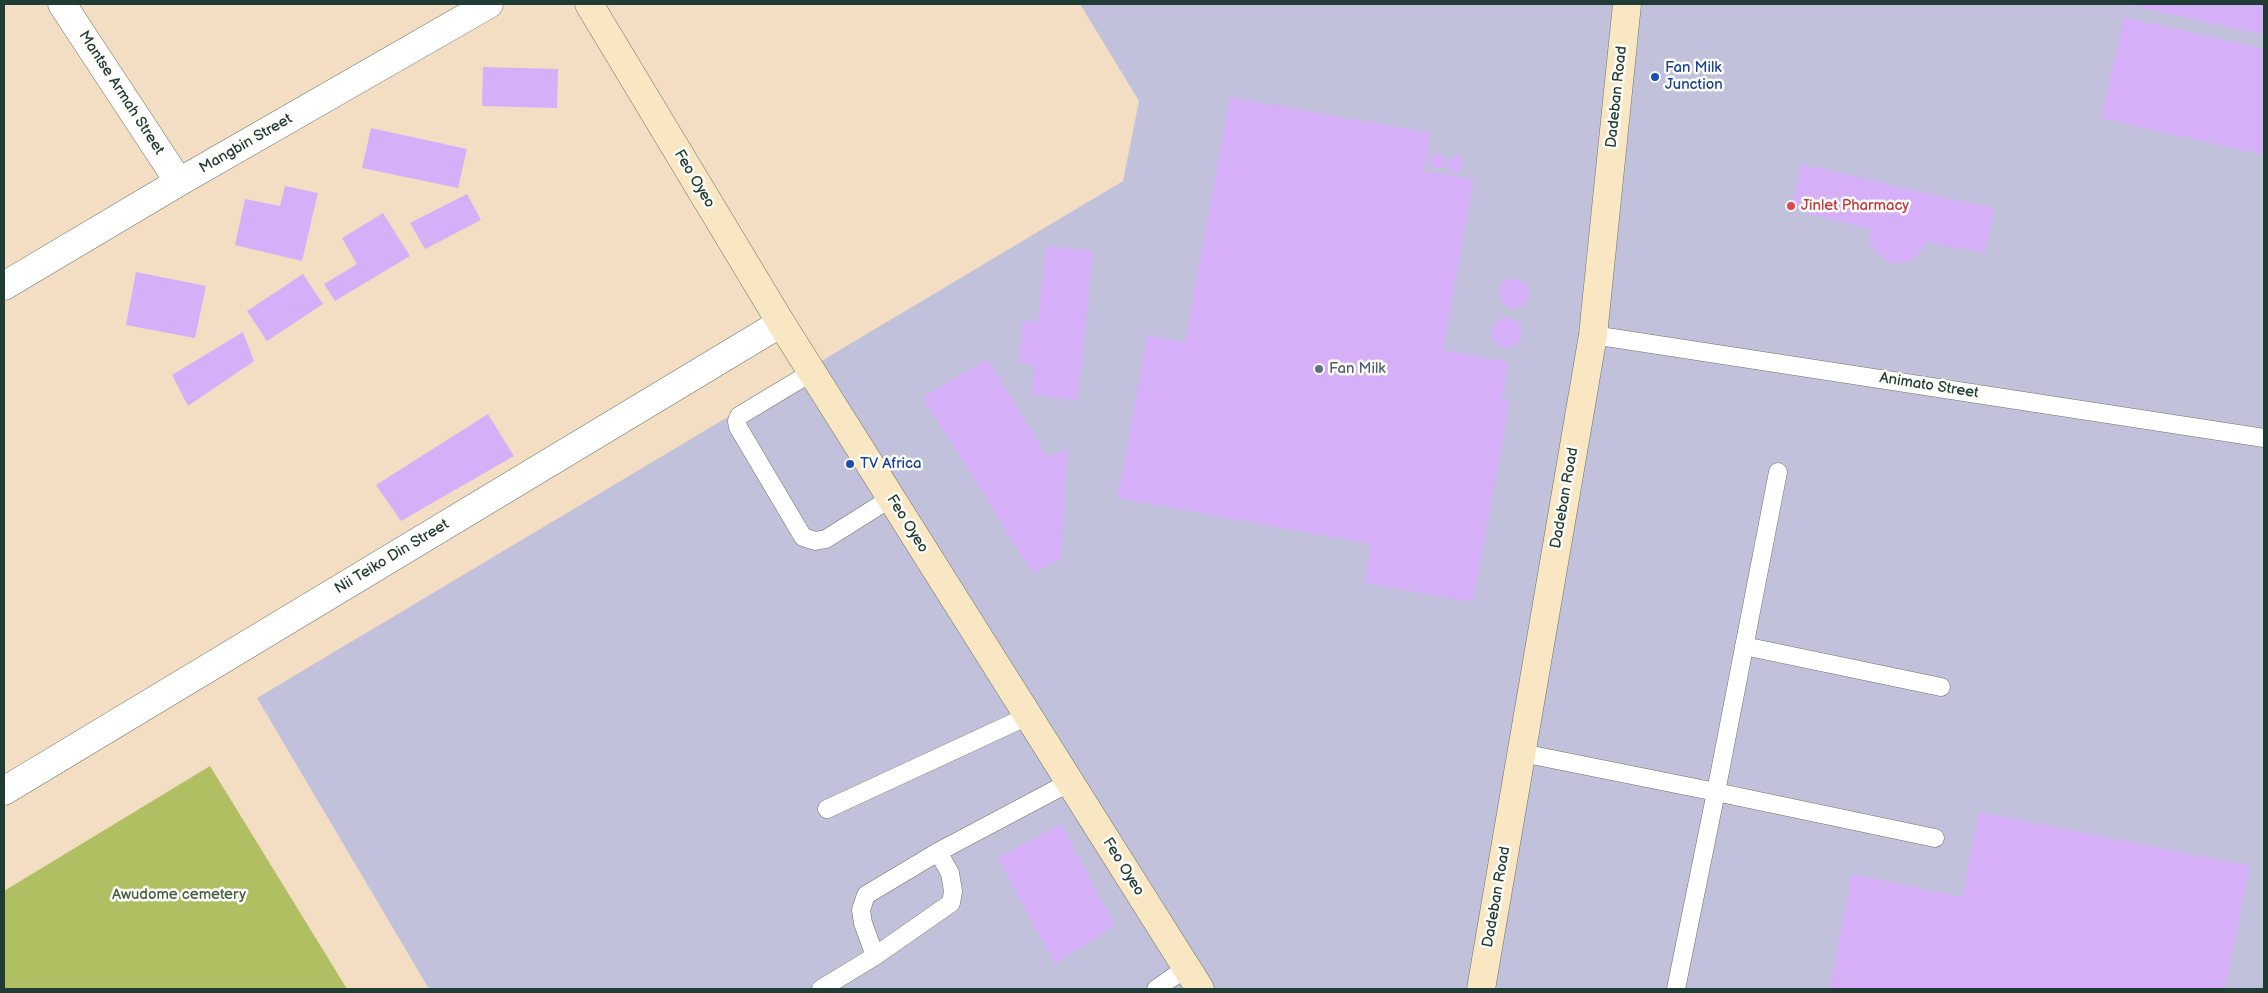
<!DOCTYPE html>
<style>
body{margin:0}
#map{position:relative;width:2268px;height:993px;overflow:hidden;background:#f4dec3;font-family:"Balsamiq Sans",sans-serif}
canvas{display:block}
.frame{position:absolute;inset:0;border:5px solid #1f3d34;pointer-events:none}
</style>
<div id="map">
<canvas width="2268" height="993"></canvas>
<div class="frame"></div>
</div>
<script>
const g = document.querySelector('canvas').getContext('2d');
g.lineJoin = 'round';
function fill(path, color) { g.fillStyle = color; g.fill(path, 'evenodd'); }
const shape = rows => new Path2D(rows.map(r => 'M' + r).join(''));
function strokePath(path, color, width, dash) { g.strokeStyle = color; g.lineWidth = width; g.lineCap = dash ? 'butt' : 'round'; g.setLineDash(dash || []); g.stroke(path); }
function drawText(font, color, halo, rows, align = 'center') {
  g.font = font + ' "Balsamiq Sans",sans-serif'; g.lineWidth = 5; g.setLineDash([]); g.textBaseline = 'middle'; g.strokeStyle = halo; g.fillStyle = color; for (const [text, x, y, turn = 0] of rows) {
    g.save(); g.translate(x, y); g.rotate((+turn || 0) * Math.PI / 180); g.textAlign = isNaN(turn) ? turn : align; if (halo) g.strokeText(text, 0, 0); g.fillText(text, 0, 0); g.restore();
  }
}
fill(shape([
 [1080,4,2264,4,2264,989,429,989,257,698,1123,181,1139,101]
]), '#c2c1dc');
fill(shape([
 [210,766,347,989,4,989,4,891]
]), '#afbf62');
fill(shape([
 [2129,4,2264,4,2264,35,2129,5],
 [2124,17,2264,49,2264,155,2101,118],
 [483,67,558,69,557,108,482,106],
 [1230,97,1431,133,1424,171,1474,179,1443,350,1509,362,1502,400,1510,401,1473,602,1364,583,1371,544,1118,498,1147,335,1185,342],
 [371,128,467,149,458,188,362,168],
 '1429 161a8 8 0 1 1 16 0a8 8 0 1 1-16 0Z',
 '1447 164a8 8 0 1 1 16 0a8 8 0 1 1-16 0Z',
 [1802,164,1995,209,1984,253,1926,242,1920,253,1910,261,1898,264,1886,260,1876,252,1870,241,1870,229,1791,209],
 [285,186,318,193,302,261,235,245,245,199,280,206],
 [467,194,481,220,425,249,410,223],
 [383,213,410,256,335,301,324,284,357,264,342,238],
 [1046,246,1093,251,1078,400,1031,395,1034,365,1018,363,1023,320,1038,322],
 [136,272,206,286,195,338,126,325],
 [303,274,323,304,267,341,247,311],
 '1499 293a15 15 0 1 1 30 0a15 15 0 1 1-30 0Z',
 '1492 333a15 15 0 1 1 30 0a15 15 0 1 1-30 0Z',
 [243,332,254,361,188,406,172,375],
 [988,359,1048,458,1067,448,1061,559,1033,573,923,397],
 [488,414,514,456,401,521,376,485],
 [1979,812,2250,866,2225,989,1830,989,1852,874,1962,897],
 [1061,824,1115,925,1055,964,998,858]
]), '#d6aff9');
const lane = shape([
 [1593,335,2264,438],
 [812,372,739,416,737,421,738,427,803,537,815,541,826,539,891,498],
 [1744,646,1941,687],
 [1522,753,1716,792,1778,472],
 [827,809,1028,716],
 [875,956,951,903,953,891,950,873,938,852],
 [821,989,875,956,863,923,861,910,866,895,938,852,1070,782],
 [1156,989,1186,968],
 [1676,989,1716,792,1935,838]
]);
const street = shape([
 [62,4,179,182],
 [4,286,179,182,489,4],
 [4,791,781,323]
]);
const secondary = shape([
 [589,4,781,323,1200,989],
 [1481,989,1593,335,1627,4]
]);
strokePath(lane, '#6a7566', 19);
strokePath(street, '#6a7566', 29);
strokePath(secondary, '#6a7566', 29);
strokePath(lane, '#fff', 18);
strokePath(street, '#fff', 28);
strokePath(secondary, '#f9e7c3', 28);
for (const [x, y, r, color] of [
 [1655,77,5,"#1a4fb4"],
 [1791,206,5,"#e0444e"],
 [1319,369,5,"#5c6f8a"],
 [850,464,5,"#1a4fb4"]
]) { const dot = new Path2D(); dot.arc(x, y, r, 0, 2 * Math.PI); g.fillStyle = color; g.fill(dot); strokePath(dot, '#fdfcf7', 2); }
drawText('15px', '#164399', '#fdfcf7', [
 ["Fan Milk",1665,68],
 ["Junction",1665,85],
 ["TV Africa",860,464]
], 'left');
drawText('15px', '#1f3d34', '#fdfcf7', [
 ["Mantse Armah Street",121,93,57],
 ["Dadeban Road",1617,97,-84],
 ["Mangbin Street",246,144,-30],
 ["Feo Oyeo",694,179,59],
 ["Animato Street",1929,386,9],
 ["Dadeban Road",1565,498,-80],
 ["Feo Oyeo",907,524,58],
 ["Nii Teiko Din Street",392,557,-31],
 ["Feo Oyeo",1123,867,58],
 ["Dadeban Road",1497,897,-80]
]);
drawText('15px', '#be3a42', '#fdfcf7', [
 ["Jinlet Pharmacy",1801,206]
], 'left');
drawText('15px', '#4e5e75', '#fdfcf7', [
 ["Fan Milk",1329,369]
], 'left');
drawText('15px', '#435e40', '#fdfcf7', [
 ["Awudome cemetery",179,895]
]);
</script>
